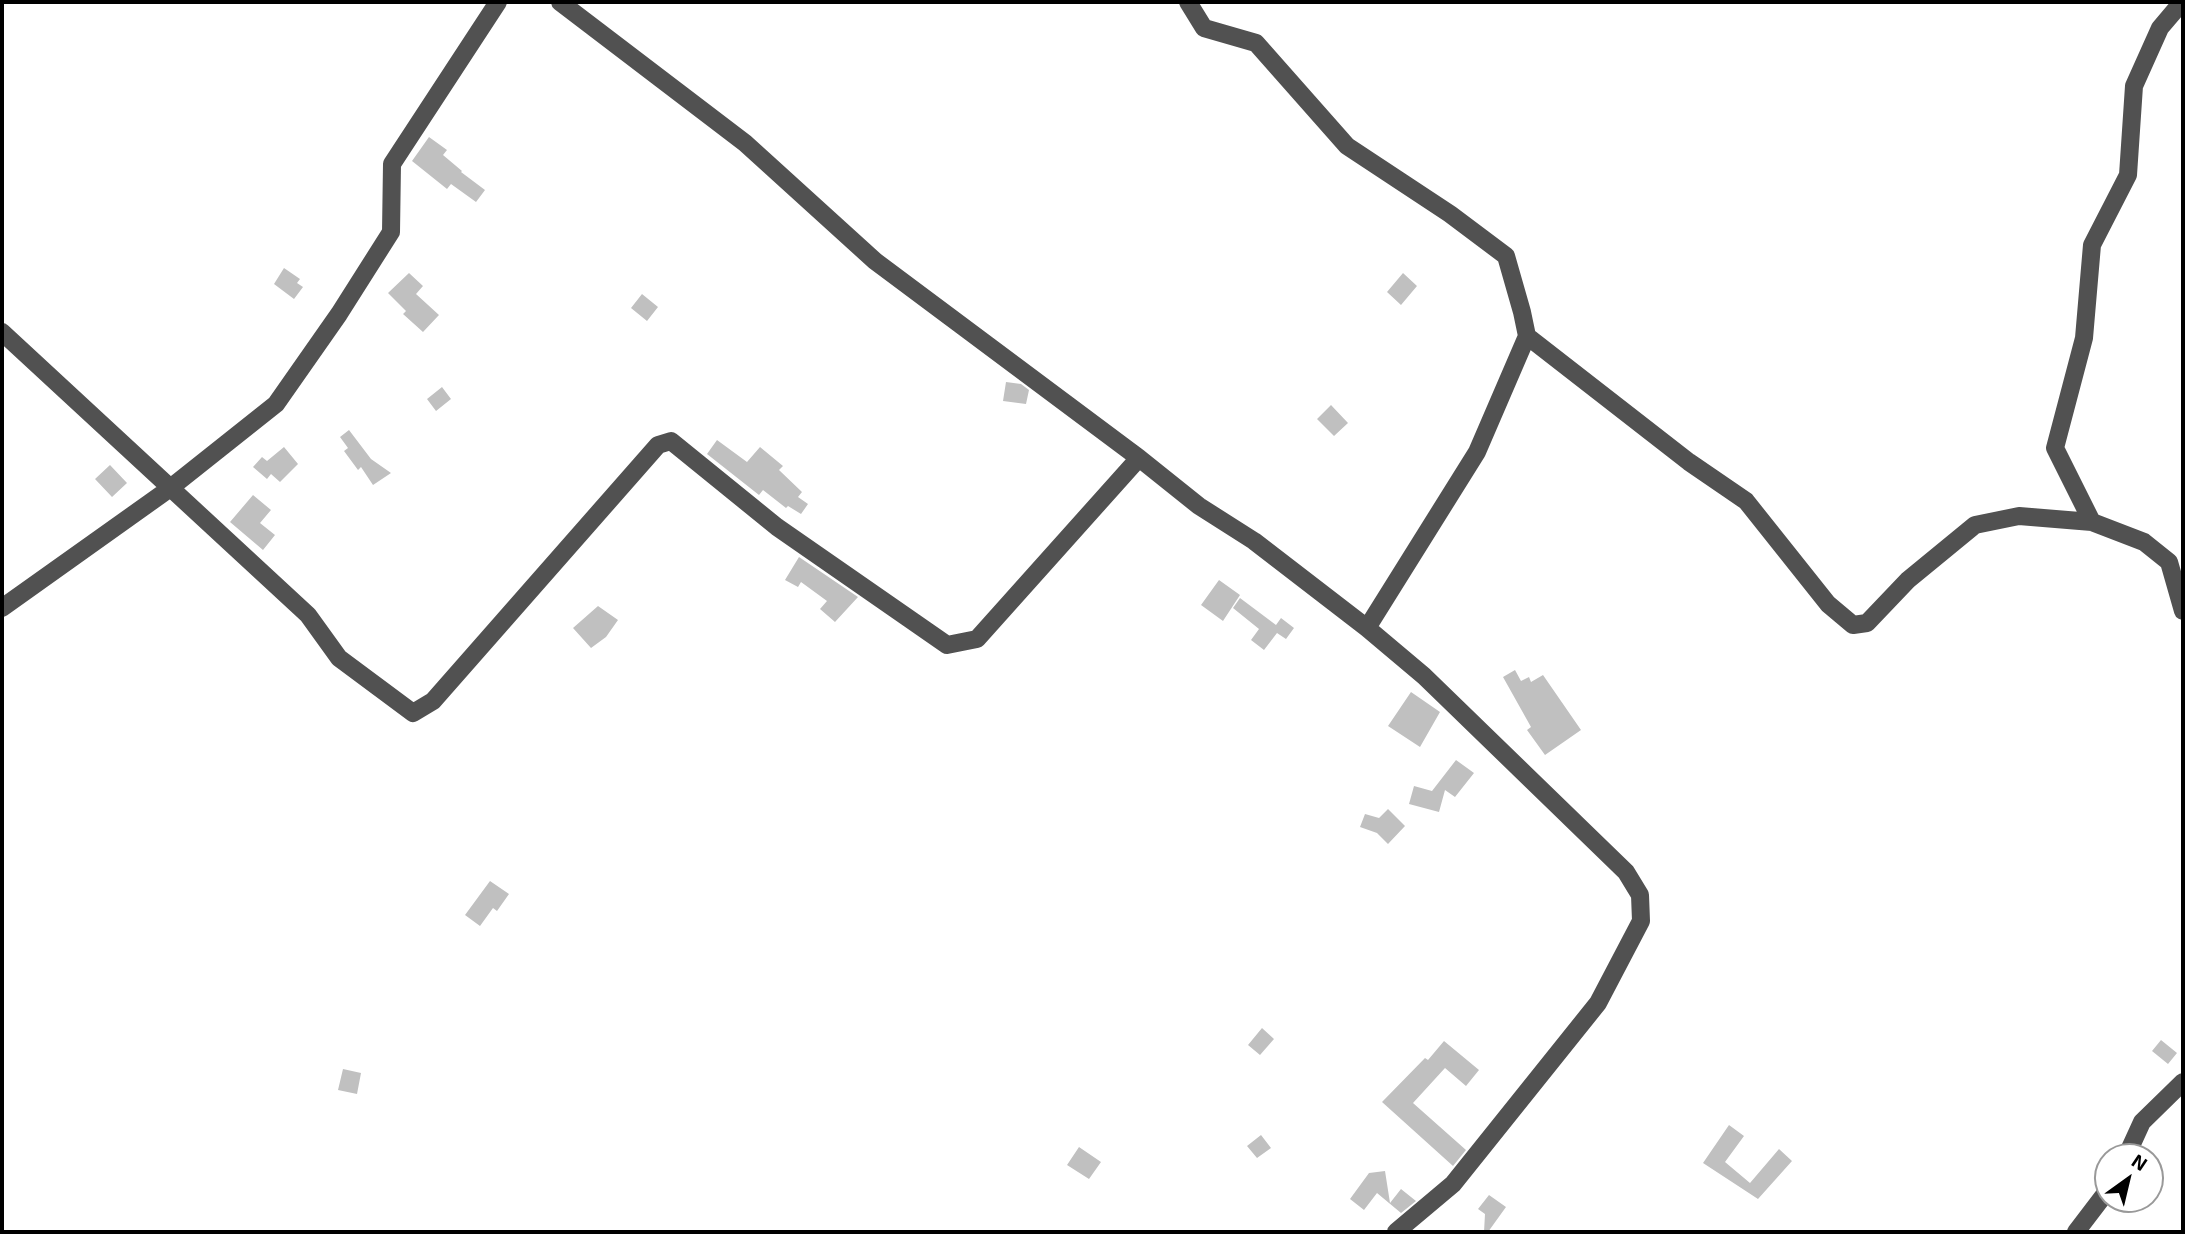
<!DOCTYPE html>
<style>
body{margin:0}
#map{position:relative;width:2185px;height:1234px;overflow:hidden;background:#fff;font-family:"Exo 2",sans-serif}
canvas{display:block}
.frame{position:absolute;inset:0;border:4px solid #000;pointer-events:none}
.north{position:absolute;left:2094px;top:1143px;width:70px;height:70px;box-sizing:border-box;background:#fff;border:2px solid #999;border-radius:50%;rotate:34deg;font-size:19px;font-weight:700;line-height:28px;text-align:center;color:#000}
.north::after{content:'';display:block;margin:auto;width:24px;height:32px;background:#000;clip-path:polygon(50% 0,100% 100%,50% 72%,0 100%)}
</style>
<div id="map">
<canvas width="2185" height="1234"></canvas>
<div class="frame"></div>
<div class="north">N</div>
</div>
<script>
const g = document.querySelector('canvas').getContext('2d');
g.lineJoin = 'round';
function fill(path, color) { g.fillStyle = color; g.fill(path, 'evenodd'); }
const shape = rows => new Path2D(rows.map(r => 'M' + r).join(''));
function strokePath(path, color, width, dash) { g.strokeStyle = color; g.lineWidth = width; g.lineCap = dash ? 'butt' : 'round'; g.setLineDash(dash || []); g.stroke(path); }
fill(shape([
 [429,137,447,150,443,155,462,171,461,172,485,190,476,202,451,184,447,189,412,161],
 [284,268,300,279,297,283,303,287,294,299,274,284],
 [409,273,423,286,416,294,439,315,423,332,403,314,406,311,388,293],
 [1403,273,1417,286,1401,305,1387,292],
 [642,294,658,307,647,321,631,308],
 [1006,382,1021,384,1029,390,1026,404,1003,401],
 [442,387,451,399,436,411,427,399],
 [1331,405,1348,423,1334,436,1317,419],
 [349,430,371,459,391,473,373,485,361,467,358,470,344,451,348,448,340,437],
 [717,440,747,462,760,447,783,466,779,470,802,492,798,497,808,504,801,514,788,506,786,508,763,490,759,495,707,454],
 [284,447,298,464,280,482,271,474,267,479,253,467,262,457,267,461],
 [110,465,127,483,112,497,95,479],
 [253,495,271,510,260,523,275,535,263,550,230,522],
 [799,557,858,597,835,622,820,609,827,601,801,582,798,587,785,580],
 [1219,580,1240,595,1223,621,1201,605],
 [1240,598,1276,625,1281,618,1294,628,1286,639,1277,633,1264,650,1251,640,1259,629,1233,608],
 [598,606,618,620,606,637,591,648,573,628],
 [1515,670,1521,681,1529,677,1531,682,1543,675,1581,730,1545,755,1527,730,1531,727,1503,677],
 [1411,692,1440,712,1420,747,1388,726],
 [1456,760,1474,773,1455,797,1445,790,1439,812,1409,804,1414,786,1432,791],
 [1388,809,1405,826,1388,844,1377,833,1360,827,1365,814,1379,818],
 [490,881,509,894,497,911,493,908,480,926,465,915],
 [1262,1028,1274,1039,1260,1055,1248,1045],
 [2161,1040,2177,1053,2168,1064,2152,1051],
 [1444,1041,1479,1070,1466,1086,1445,1068,1413,1103,1466,1150,1453,1166,1382,1102,1425,1058,1428,1060],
 [343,1069,361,1073,357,1094,338,1090],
 [1729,1125,1744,1136,1725,1162,1750,1183,1779,1149,1792,1161,1758,1199,1703,1163],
 [1261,1135,1271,1148,1257,1158,1247,1146],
 [1079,1147,1101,1162,1089,1179,1067,1165],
 [1385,1171,1390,1203,1401,1189,1416,1201,1401,1213,1377,1193,1364,1210,1350,1199,1369,1173],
 [1489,1195,1506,1207,1488,1232,1484,1232,1485,1214,1478,1209]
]), '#c0c0c0');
strokePath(shape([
 [560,2,745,143,875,261,1139,458,1199,506,1254,541,1367,628,1424,676,1626,872,1640,895,1641,921,1598,1003,1453,1184,1396,1232],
 [1188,2,1204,28,1256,43,1347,146,1450,214,1506,256,1522,312,1527,336,1477,452,1367,628],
 [2,332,308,615,339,658,413,713,433,701,658,445,671,441,777,527,947,645,977,639,1139,458],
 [1527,336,1689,462,1746,501,1828,604,1853,625,1867,623,1908,580,1975,525,2019,516,2092,522,2144,542,2169,562,2183,611],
 [2092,522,2055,448,2084,338,2092,245,2128,175,2134,86,2160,28,2182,2],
 [2,608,169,489,276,404,339,314,391,232,392,164,498,2],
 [2126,1157,2142,1122,2183,1082],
 [2076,1232,2108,1190]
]), '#515151', 18);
</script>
